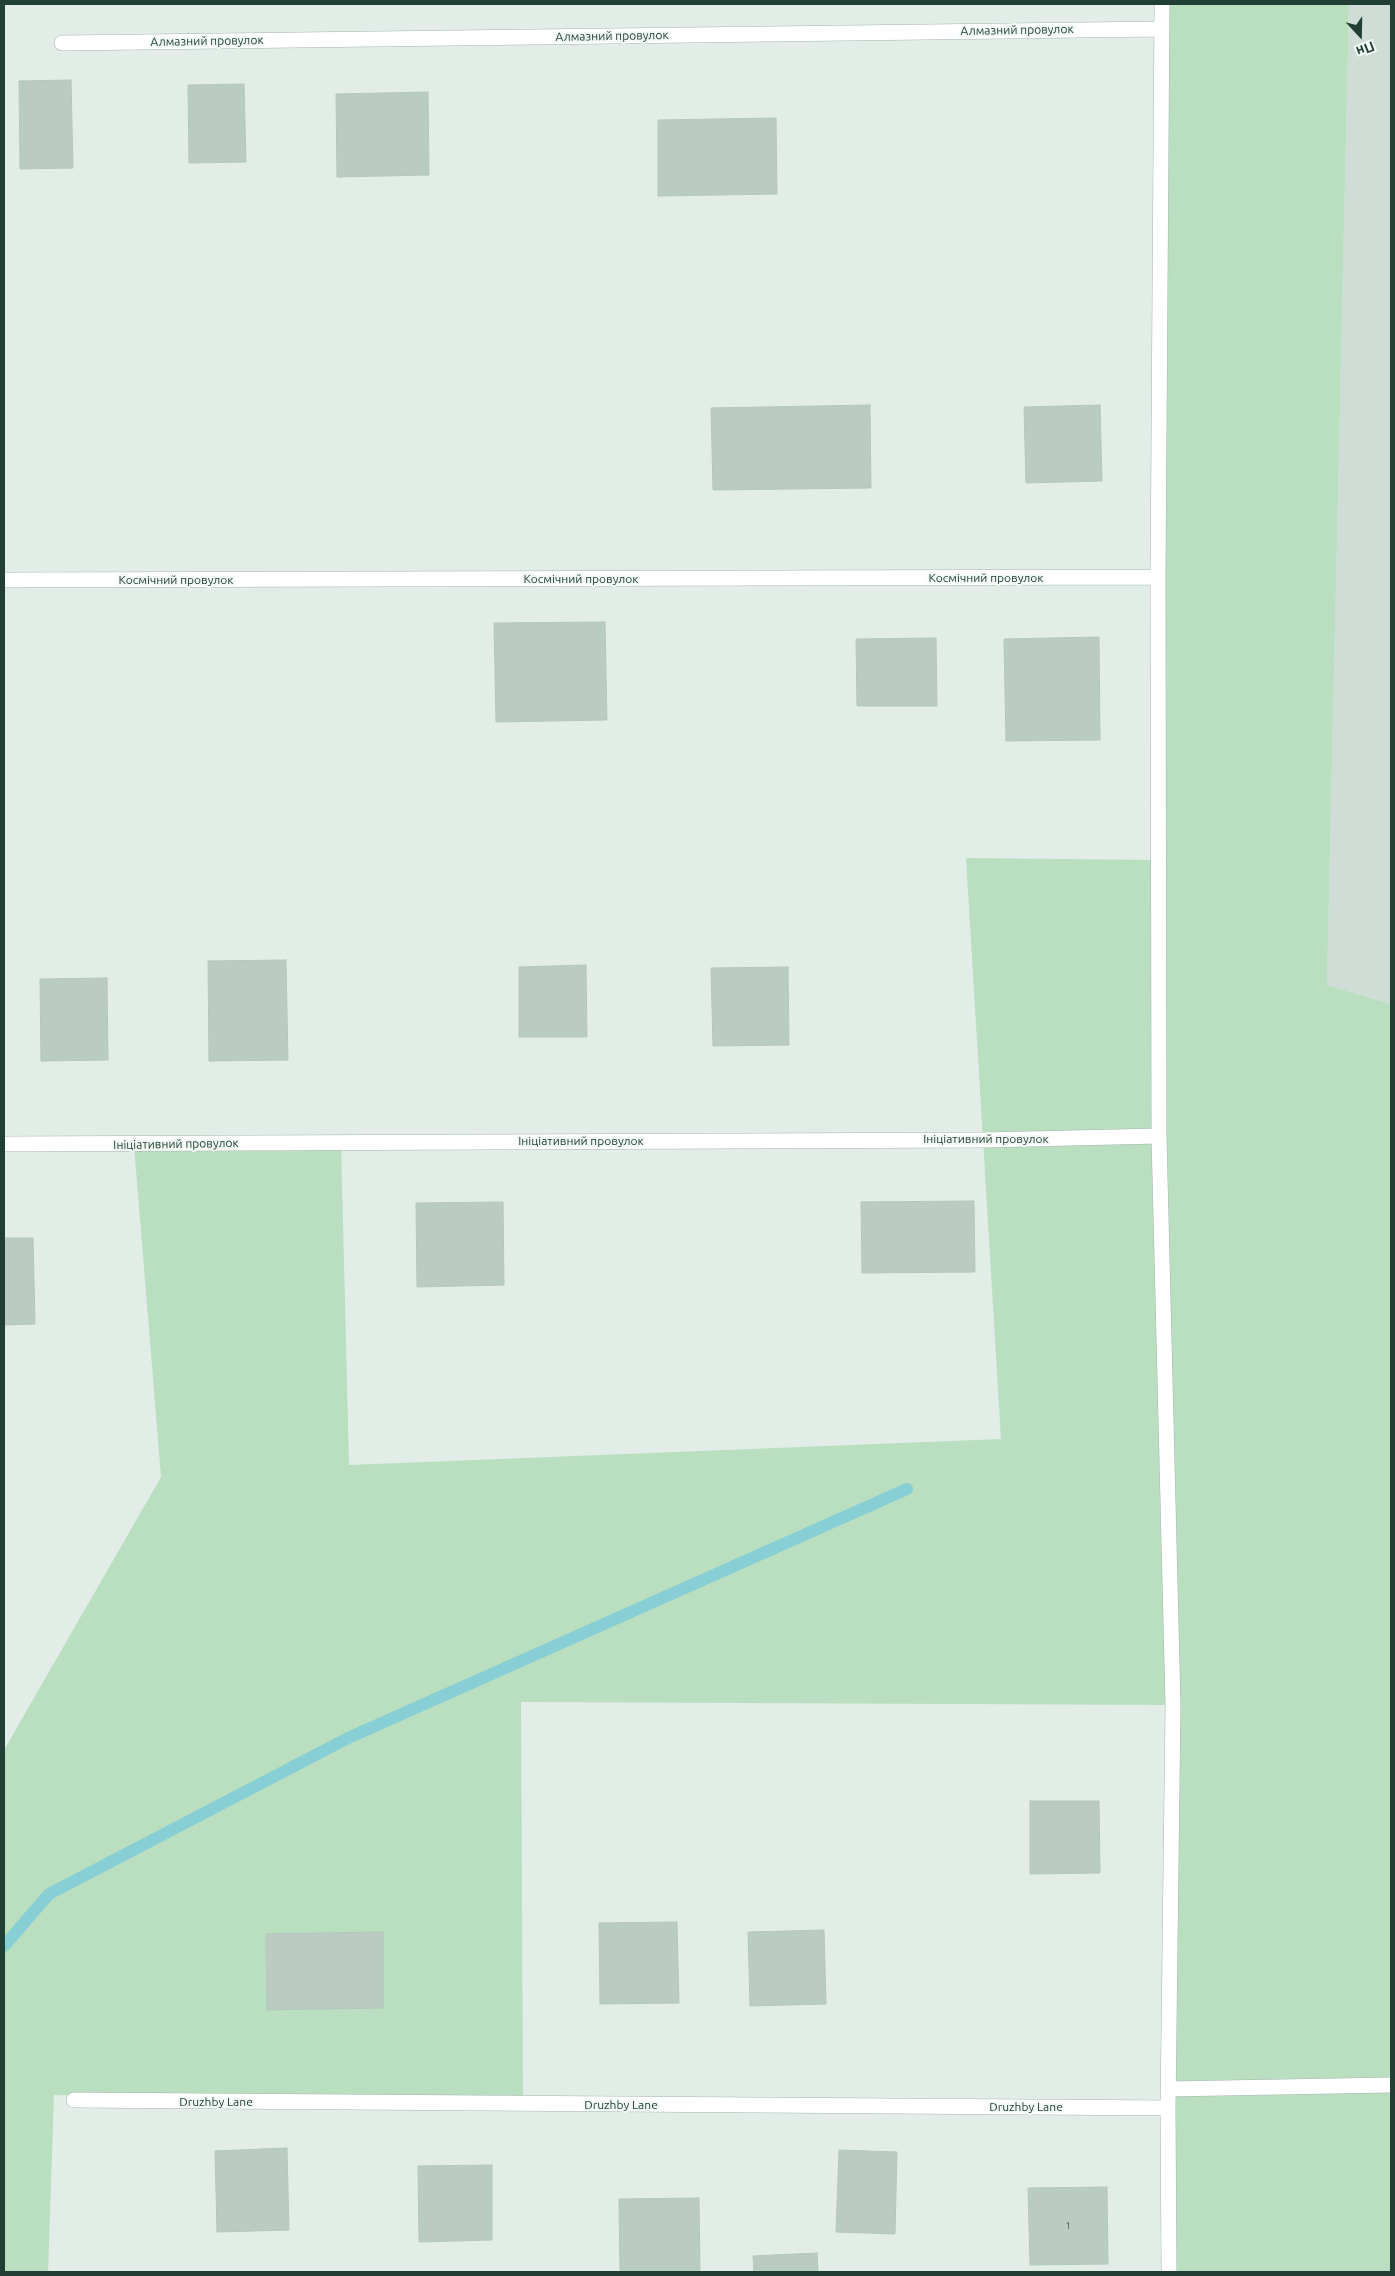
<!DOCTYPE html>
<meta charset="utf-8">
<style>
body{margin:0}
#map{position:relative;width:1395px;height:2276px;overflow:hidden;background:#e2ede7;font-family:Ubuntu,sans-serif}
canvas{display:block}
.frame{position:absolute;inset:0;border:5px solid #213f34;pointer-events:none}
.north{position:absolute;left:1335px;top:10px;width:50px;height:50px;-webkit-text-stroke:4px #f2f9f5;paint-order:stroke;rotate:159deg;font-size:14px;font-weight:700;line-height:20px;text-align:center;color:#213f34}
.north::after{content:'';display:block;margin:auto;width:18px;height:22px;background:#213f34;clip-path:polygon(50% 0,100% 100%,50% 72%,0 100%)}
</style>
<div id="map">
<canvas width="1395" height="2276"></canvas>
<div class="frame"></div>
<div class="north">Пн</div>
</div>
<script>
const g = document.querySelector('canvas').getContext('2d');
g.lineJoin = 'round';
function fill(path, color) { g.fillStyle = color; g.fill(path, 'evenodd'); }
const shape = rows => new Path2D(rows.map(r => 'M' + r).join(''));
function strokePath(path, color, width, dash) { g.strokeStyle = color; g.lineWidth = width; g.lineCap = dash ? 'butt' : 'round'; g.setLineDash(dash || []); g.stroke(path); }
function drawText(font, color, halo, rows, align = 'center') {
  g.font = font + ' Ubuntu,sans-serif'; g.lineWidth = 4; g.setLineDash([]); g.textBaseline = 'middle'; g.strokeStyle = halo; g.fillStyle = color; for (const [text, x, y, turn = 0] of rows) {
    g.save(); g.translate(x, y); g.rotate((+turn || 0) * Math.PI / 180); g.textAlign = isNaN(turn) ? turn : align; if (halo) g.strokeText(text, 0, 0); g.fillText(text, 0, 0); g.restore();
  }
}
fill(shape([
 [1349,4,1391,4,1391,1004,1327,985]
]), '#d0ddd6');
fill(shape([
 [1162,4,1349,4,1327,985,1391,1004,1391,2272,1169,2272,1173,1705,521,1702,523,2104,54,2095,48,2272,4,2272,4,1750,161,1477,134,1145,341,1141,349,1465,1001,1439,966,858,1158,860]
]), '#b9dfc0');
strokePath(shape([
 [4,1946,49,1894,348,1738,907,1489]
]), '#87cfd4', 12);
const building = shape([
 [71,80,73,168,20,169,19,81,71,80],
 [244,84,246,162,189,163,188,85,244,84],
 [428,92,429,175,337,177,336,94,428,92],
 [776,118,777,194,658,196,658,120,776,118],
 [870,405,871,488,713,490,711,408,870,405],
 [1100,405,1102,481,1026,483,1024,407,1100,405],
 [605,622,607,720,496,722,494,623,605,622],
 [1099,637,1100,740,1006,741,1004,639,1099,637],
 [936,638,937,706,857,706,856,639,936,638],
 [286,960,288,1060,209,1061,208,961,286,960],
 [586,965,587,1037,519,1037,519,967,586,965],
 [788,967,789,1045,713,1046,711,968,788,967],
 [107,978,108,1060,41,1061,40,979,107,978],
 [974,1201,975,1272,862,1273,861,1202,974,1201],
 [503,1202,504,1285,417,1287,416,1203,503,1202],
 [4,1238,33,1238,35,1324,4,1325,4,1238],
 [1030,1801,1099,1801,1100,1873,1030,1874,1030,1801],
 [677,1922,679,2003,600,2004,599,1923,677,1922],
 [824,1930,826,2004,750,2006,748,1932,824,1930],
 [383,1932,383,2008,267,2010,266,1934,383,1932],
 [287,2148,289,2230,217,2232,215,2151,287,2148],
 [839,2150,897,2152,895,2234,836,2232,839,2150],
 [492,2165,492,2240,419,2242,418,2166,492,2165],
 [1107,2187,1108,2264,1030,2265,1028,2188,1107,2187],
 [699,2198,700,2272,620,2272,619,2199,699,2198],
 [817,2253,818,2272,754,2272,753,2256,817,2253]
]);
fill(building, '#bacbc2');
strokePath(building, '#b4c7bd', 1);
const street = shape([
 [1162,4,1158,577,1159,1136,1173,1705,1168,2108,1169,2272],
 [62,43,1162,29],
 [4,580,1158,577],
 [4,1144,984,1140,1159,1136],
 [1168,2089,1391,2085],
 [74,2100,1168,2108]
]);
strokePath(street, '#a4b5ae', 16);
strokePath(street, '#fff', 15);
drawText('10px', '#476258', null, [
 ["1",1068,2226]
]);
drawText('12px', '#213f34', '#f2f9f5', [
 ["Алмазний провулок",1017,30,-1],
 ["Алмазний провулок",612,36,-1],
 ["Алмазний провулок",207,41,-1],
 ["Космічний провулок",986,578],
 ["Космічний провулок",581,579],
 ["Космічний провулок",176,580],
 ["Ініціативний провулок",986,1139],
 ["Ініціативний провулок",581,1141],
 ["Ініціативний провулок",176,1144,-1],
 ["Druzhby Lane",216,2102],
 ["Druzhby Lane",621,2105],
 ["Druzhby Lane",1026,2107]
]);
</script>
